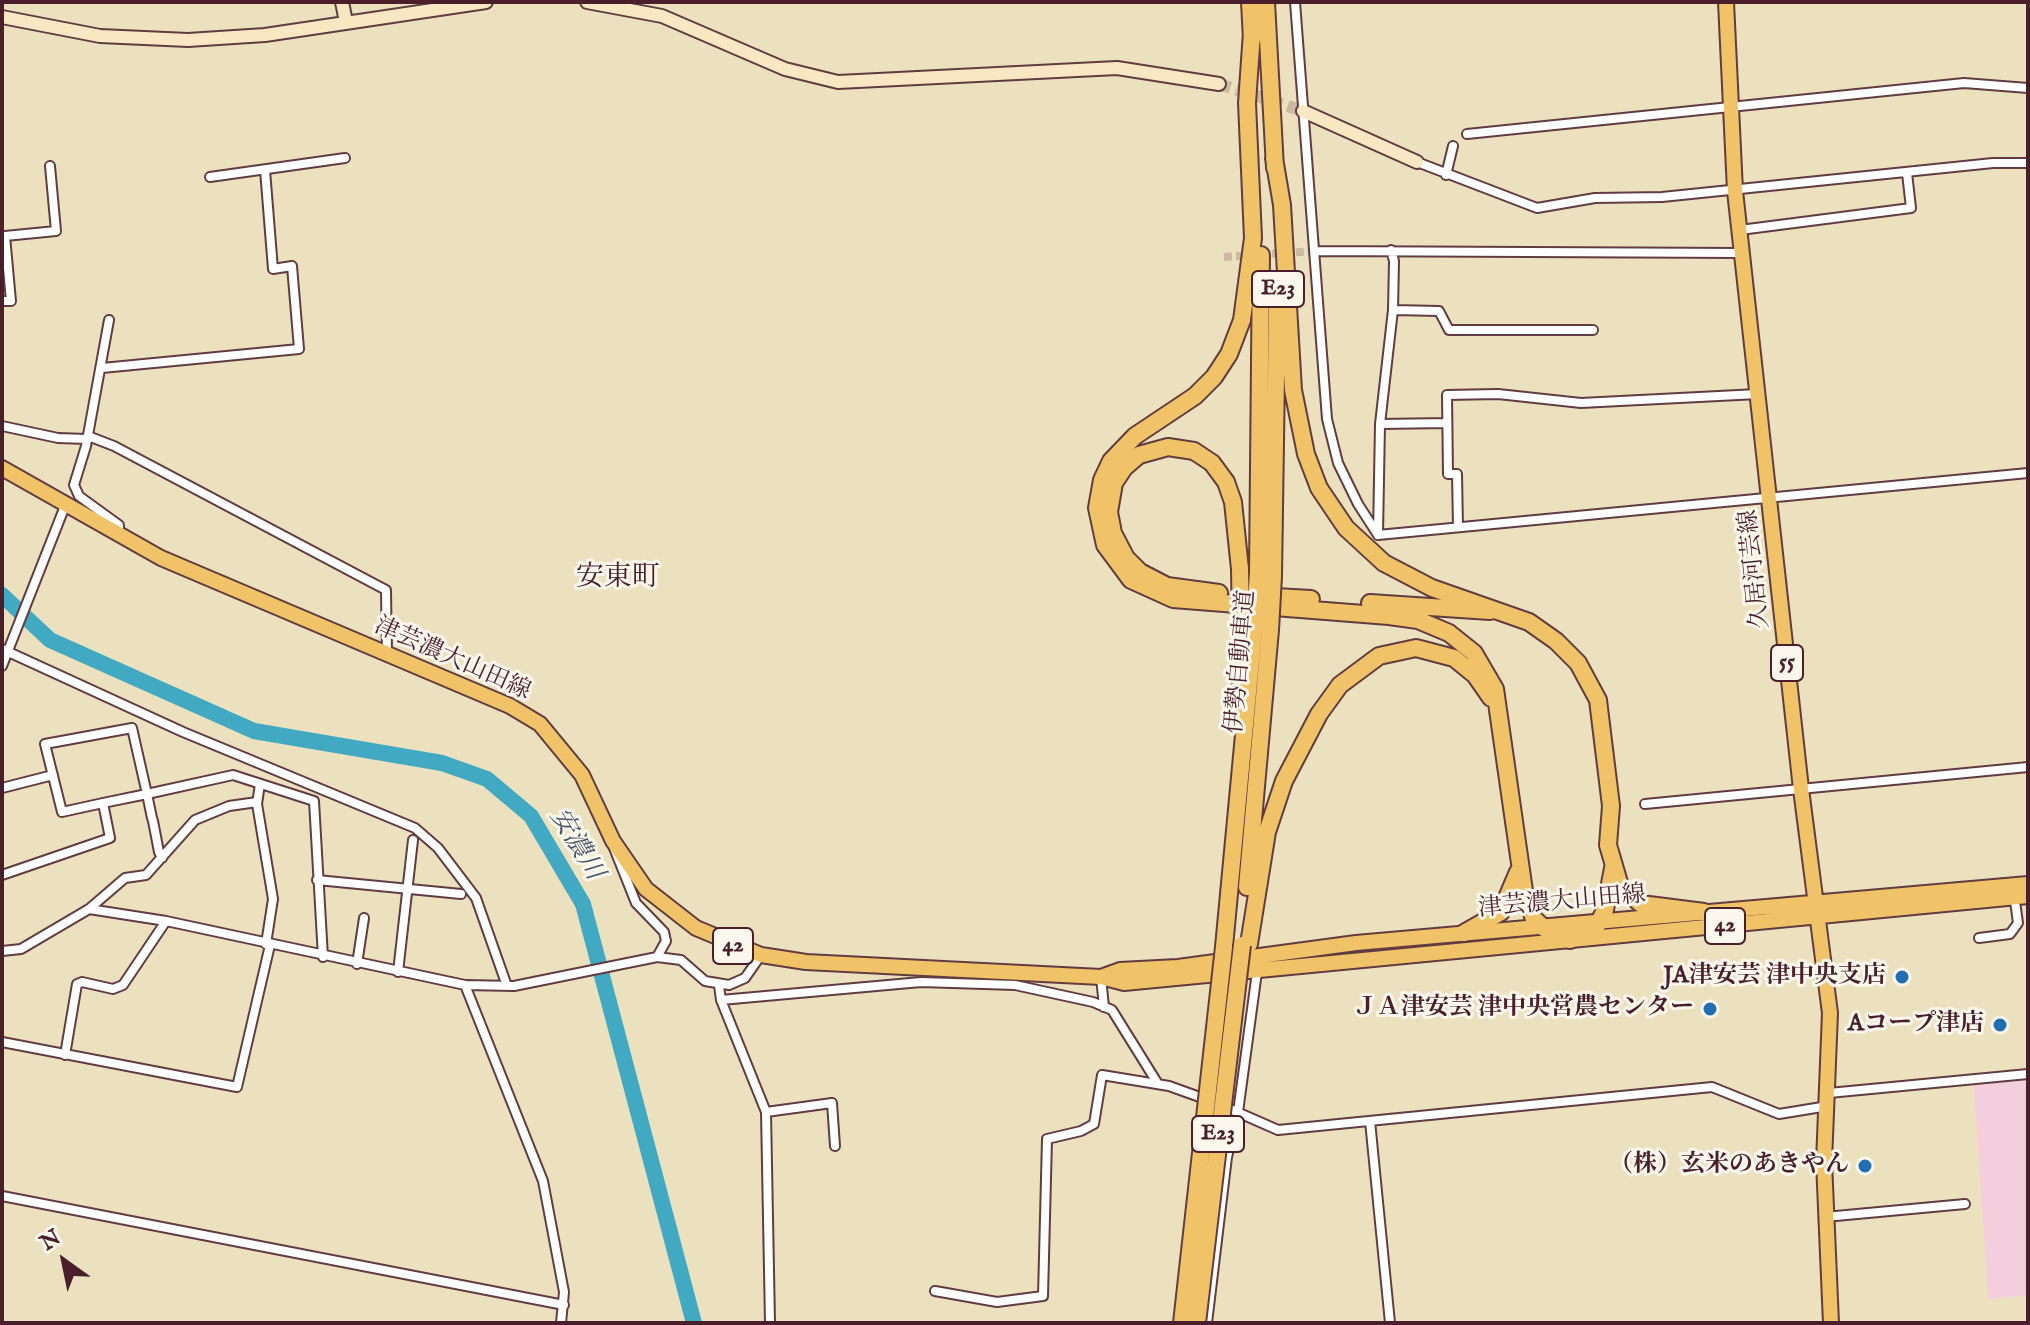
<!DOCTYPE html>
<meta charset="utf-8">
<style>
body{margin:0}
#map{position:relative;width:2030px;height:1325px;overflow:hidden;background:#ebe1bf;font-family:"IM FELL English",serif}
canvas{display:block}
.frame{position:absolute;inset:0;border:4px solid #4a1f2b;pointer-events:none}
.north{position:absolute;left:24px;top:1221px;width:80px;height:80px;-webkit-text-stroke:6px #fbf7ec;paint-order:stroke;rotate:327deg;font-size:22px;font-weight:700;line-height:32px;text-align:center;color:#4a1f2b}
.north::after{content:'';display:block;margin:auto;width:28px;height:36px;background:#4a1f2b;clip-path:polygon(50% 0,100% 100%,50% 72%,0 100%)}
</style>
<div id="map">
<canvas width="2030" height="1325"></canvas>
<div class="frame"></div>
<div class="north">N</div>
</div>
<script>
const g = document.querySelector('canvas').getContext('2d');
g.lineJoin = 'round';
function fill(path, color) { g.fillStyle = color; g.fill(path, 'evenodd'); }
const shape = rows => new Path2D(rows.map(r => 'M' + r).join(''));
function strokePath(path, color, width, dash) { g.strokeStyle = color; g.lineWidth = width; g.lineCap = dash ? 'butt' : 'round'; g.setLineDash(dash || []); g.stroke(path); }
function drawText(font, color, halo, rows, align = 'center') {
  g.font = font + ' "IM FELL English","Noto Serif JP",serif'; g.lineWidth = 6; g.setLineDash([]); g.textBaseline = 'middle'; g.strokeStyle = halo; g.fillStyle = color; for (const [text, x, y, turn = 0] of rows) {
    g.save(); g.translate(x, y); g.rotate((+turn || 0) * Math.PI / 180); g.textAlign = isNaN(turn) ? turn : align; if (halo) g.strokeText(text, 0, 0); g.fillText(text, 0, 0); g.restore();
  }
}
fill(shape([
 [2028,1080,2028,1295,1988,1299,1974,1085]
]), '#f3cfde');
strokePath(shape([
 [2,595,50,640,254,731,442,763,487,779,531,816,583,904,694,1323]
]), '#41a9c1', 16);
strokePath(shape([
 [1224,257,1315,251]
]), '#cbbaa1', 8, [8, 4]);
strokePath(shape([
 [1219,84,1303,111]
]), '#cbbaa1', 12, [12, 6]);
const street = shape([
 [1295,2,1327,419,1338,463,1358,504,1378,535],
 [1467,134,1964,83,2028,88],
 [1417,162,1537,208,1595,198,1662,197,1993,163,2028,163],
 [1446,175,1453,146],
 [210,177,345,158],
 [1740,230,1911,208,1907,173],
 [1315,251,1742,253],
 [2,301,11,301,5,236,56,231,50,166],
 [1393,310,1439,311,1449,330,1593,330],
 [109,320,86,446,74,485,79,496,119,525,119,537],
 [102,368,299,349,292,266,273,269,265,170],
 [1380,424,1447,423],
 [2,426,58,438,87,439],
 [88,436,114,446,386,590,387,654],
 [1458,527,1457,474,1448,474,1447,395,1498,394,1581,403,1758,394],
 [1378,534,1380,424,1393,310,1394,261,1391,250],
 [1378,535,2028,473],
 [2,649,183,732,415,828,438,848,476,898,507,986],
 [2,666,65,506],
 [260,784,257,804,273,899,266,944],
 [2,788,53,775],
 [1645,804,2028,767],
 [614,848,636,903,664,932,666,941,657,957],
 [162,858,159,852,153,821,152,818,147,794,132,728,45,744,62,812,103,803,147,794,233,775,314,801,323,957],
 [2,875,110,838,103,803],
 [317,880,461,894],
 [89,909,166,921,465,985,514,986,657,957,681,960,705,981,729,985,745,978,761,955],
 [1979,938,2010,934,2018,923,2014,894],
 [2,951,21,949,89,909,125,878,146,875,195,820,229,806,257,802],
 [357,964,364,918],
 [398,972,413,840],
 [1101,977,1104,1007],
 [465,985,543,1181,564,1292,561,1323],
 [719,986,721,1000,766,1112,770,1323],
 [721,1000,921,982,1015,985,1093,1002,1112,1010,1158,1084],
 [2,1042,237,1087,270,945],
 [65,1055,77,984,82,982,113,989,123,985,166,921],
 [1829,1093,2028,1074],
 [1221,1105,1278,1130,1712,1087,1779,1114,1828,1106],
 [766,1112,832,1103,835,1146],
 [1370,1121,1390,1323],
 [2,1196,564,1305],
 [1825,1217,1965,1204],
 [935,1291,997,1302,1043,1296,1047,1139,1081,1131,1094,1124,1102,1075,1169,1086,1208,1100],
 [1207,1323,1227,1157,1238,1112,1257,972]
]);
const secondary = shape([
 [342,2,346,22],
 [587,2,662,16,785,69,838,82,1117,68,1219,84],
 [2,17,100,36,188,40,265,35,486,2],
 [1303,111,1417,162]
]);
const primary = shape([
 [1726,2,1735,191,1801,789,1830,1013,1824,1162,1831,1323],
 [2,468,161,558,510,706,540,724,582,775,613,841,646,889,696,928,761,955,806,962,1101,977,1124,983,2028,896],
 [1101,977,1120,970,1178,967,1356,943,2028,884]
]);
const highway = shape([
 [1250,2,1252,40],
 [1266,2,1275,168],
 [1252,32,1247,103,1253,238,1242,320,1229,354,1214,377,1195,396,1135,436,1111,461,1102,480,1097,508,1105,545,1131,580,1173,599,1389,616,1418,620,1449,633,1474,653,1495,689,1524,891,1534,919,1544,928,1570,940,1598,924,1605,910,1613,868],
 [1274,158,1282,205,1293,390,1306,454,1319,488,1346,528,1384,563,1432,588,1529,622,1556,641,1578,663,1598,700,1611,806,1608,845,1620,886,1641,904,1704,912],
 [1258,573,1261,255],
 [1273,576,1277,307],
 [1219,593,1167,586,1140,572,1126,558,1113,533,1109,512,1114,483,1124,468,1139,455,1168,447,1194,451,1212,463,1226,482,1233,502,1240,569],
 [1258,596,1311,599],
 [1370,603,1490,611],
 [1240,679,1241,626],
 [1247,887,1270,630],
 [1464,933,1501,912,1518,872],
 [1249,944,1267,832,1284,781,1319,714,1340,685,1379,656,1416,648,1454,658,1475,675,1491,698],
 [1224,947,1254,629]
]);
strokePath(street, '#623c41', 12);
strokePath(secondary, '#623c41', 16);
strokePath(primary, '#623c41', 18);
strokePath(highway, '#623c41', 20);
strokePath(street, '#fff', 8);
strokePath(secondary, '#f9e7c3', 12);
strokePath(primary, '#f1c369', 14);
strokePath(highway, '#f1c369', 16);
const highwayBridge = shape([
 [1240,569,1241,626],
 [1254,629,1258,573],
 [1270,630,1273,576],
 [1182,1323,1224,947],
 [1197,1323,1242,945]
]);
strokePath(highwayBridge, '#623c41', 20, []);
strokePath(highwayBridge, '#f1c369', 16);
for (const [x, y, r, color] of [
 [1902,977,8,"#1f6fb2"],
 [1710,1009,8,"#1f6fb2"],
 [2000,1025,8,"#1f6fb2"],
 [1865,1166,8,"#1f6fb2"]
]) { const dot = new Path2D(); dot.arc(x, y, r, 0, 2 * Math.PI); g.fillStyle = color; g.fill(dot); strokePath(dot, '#fbf7ec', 3); }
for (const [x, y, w] of [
 [1278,289,52],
 [1787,663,32],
 [1725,926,40],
 [733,946,40],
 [1218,1134,52]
]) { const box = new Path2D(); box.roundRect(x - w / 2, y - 18, w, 36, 6); g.fillStyle = '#fbf7ec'; g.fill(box); strokePath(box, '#4a1f2b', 2); }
drawText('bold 22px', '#4a1f2b', null, [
 ["E23",1278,289],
 ["55",1787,663],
 ["42",1725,926],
 ["42",733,946],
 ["E23",1218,1134]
]);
drawText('24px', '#4a1f2b', '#fbf7ec', [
 ["久居河芸線",1756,569,-96],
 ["津芸濃大山田線",452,660,24],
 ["伊勢自動車道",1242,662,-85],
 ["津芸濃大山田線",1562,903,-5]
]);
drawText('bold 24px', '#4a1f2b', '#fbf7ec', [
 ["JA津安芸 津中央支店",1886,977],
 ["ＪＡ津安芸 津中央営農センター",1694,1009],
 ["Aコープ津店",1984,1025],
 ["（株）玄米のあきやん",1849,1166]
], 'right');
drawText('italic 26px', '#465667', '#fbf7ec', [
 ["安濃川",575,845,59]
]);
drawText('28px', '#4a1f2b', '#fbf7ec', [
 ["安東町",618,579]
]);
</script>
